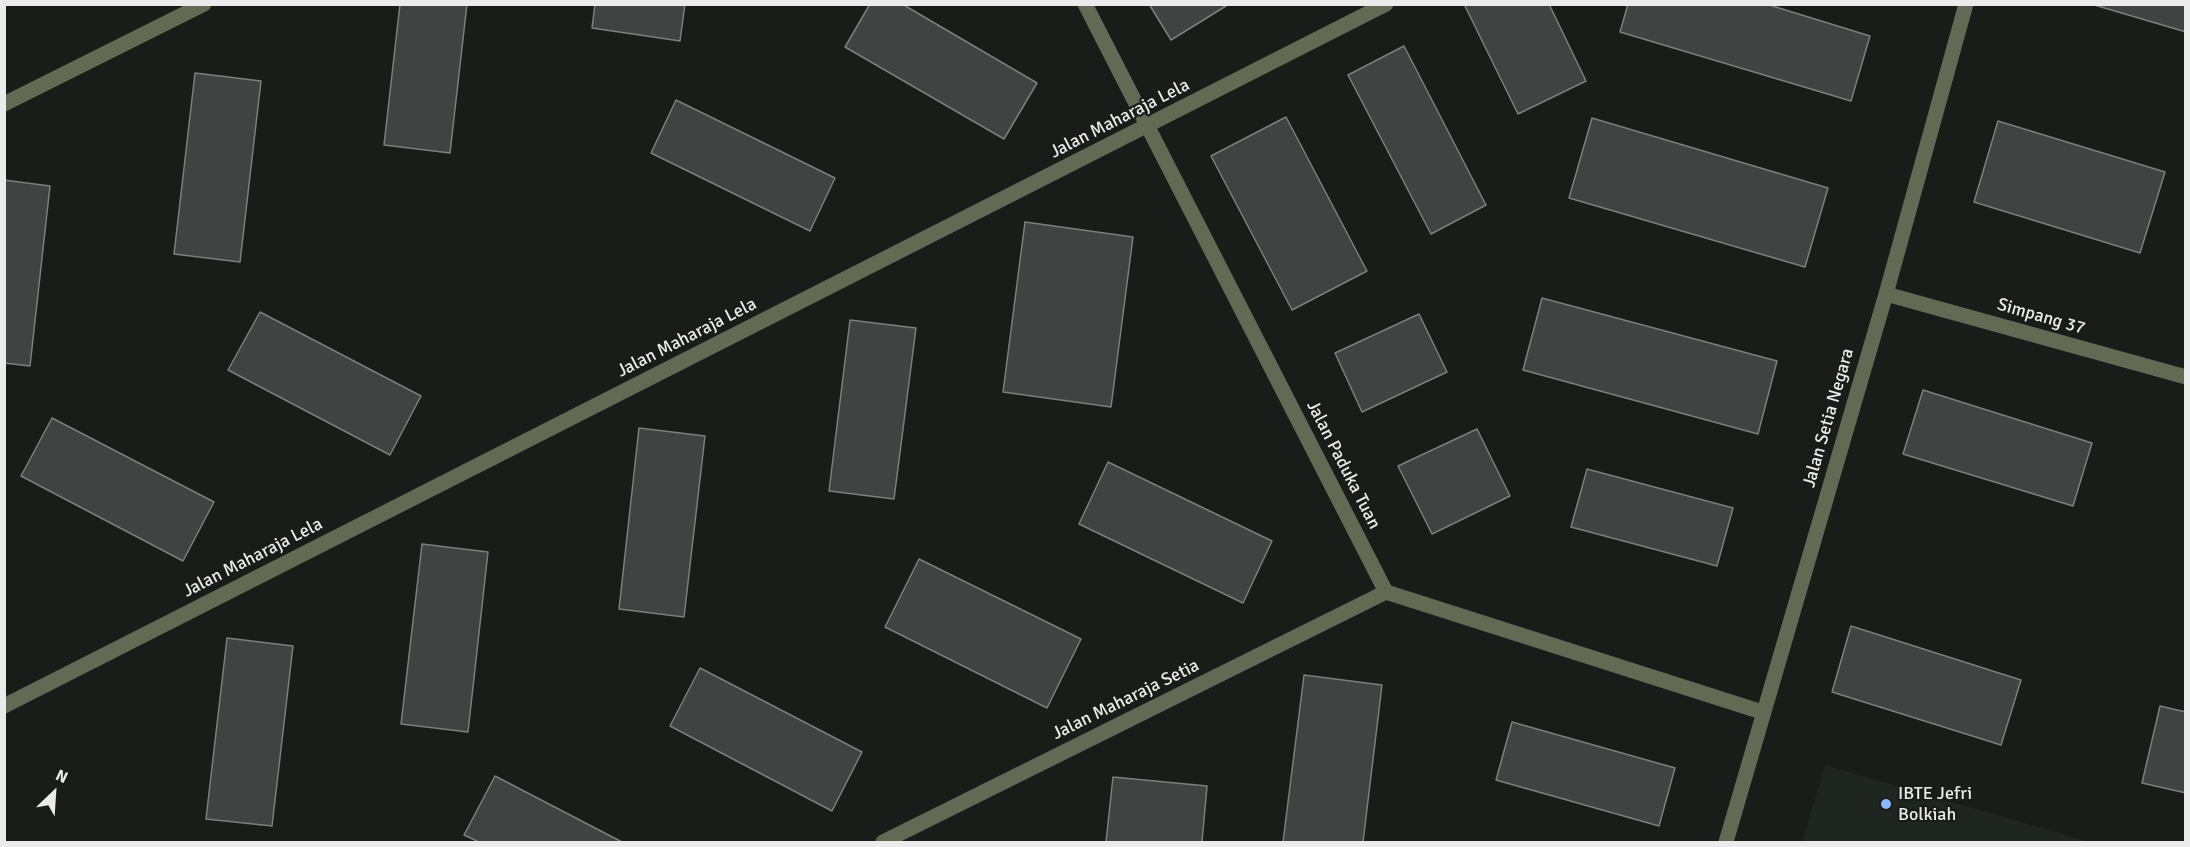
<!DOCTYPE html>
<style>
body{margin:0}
#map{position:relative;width:2190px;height:847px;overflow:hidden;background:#1a1c1a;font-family:Signika,sans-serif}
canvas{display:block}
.frame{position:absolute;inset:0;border:6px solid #eaebea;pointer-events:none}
.north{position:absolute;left:24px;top:763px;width:60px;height:60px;-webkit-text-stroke:4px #1a1c1a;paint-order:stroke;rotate:25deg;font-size:16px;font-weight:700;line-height:24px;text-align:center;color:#eaebea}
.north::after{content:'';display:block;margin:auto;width:21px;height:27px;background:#eaebea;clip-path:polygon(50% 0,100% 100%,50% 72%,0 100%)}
</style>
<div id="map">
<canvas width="2190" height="847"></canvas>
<div class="frame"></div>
<div class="north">N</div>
</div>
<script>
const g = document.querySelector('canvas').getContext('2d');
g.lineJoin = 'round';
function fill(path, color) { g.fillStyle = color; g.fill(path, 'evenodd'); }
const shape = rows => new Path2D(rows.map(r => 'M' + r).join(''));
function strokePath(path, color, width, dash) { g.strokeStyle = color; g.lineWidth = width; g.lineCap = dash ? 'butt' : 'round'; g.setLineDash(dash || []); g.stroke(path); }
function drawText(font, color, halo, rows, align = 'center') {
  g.font = font + ' Signika,sans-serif'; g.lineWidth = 4.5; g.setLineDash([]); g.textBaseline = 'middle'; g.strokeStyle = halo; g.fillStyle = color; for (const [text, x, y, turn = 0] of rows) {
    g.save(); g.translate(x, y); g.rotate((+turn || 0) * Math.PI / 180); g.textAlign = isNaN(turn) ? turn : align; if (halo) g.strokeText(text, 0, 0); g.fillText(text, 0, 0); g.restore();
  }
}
fill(shape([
 [1825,765,2090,842,1802,842]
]), '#1f251f');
const building = shape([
 [400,4,467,4,450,153,384,145,400,4],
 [595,4,685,4,680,41,592,28,595,4],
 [870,4,902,4,1037,83,1004,139,845,47,870,4],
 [1149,4,1225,4,1226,6,1171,40,1149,4],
 [1464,4,1549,4,1586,81,1518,114,1464,4],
 [1628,4,1766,4,1870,36,1851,101,1620,32,1628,4],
 [2091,4,2186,4,2186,32,2091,4],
 [1404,46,1486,205,1431,234,1348,75,1404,46],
 [195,73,261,81,240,262,174,254,195,73],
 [676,100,835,178,810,231,651,153,676,100],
 [1286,117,1367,271,1292,310,1211,156,1286,117],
 [1592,118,1828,188,1805,267,1569,198,1592,118],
 [1998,121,2165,172,2140,253,1974,202,1998,121],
 [4,180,50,186,30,366,4,363,4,180],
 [1025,222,1133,237,1111,407,1003,392,1025,222],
 [1542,298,1777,361,1758,434,1523,370,1542,298],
 [260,312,421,396,390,455,228,370,260,312],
 [1419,314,1447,372,1362,412,1335,353,1419,314],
 [850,320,916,328,894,499,829,491,850,320],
 [1923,390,2092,443,2073,506,1903,454,1923,390],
 [52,418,214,502,183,561,21,476,52,418],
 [639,428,705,436,684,617,619,609,639,428],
 [1477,429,1510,496,1432,534,1398,466,1477,429],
 [1108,462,1272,541,1243,603,1079,524,1108,462],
 [1587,469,1733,508,1717,566,1571,527,1587,469],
 [422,544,488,552,468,732,401,724,422,544],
 [919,559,1081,639,1047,708,885,627,919,559],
 [1851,626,2021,680,2001,745,1832,692,1851,626],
 [227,638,293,646,272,826,206,819,227,638],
 [700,668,862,752,832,811,670,726,700,668],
 [1304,675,1382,685,1363,842,1283,842,1304,675],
 [2160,706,2186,712,2186,793,2142,783,2160,706],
 [1512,722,1675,768,1659,826,1496,780,1512,722],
 [495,776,622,842,479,842,464,835,495,776],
 [1113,777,1207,786,1202,842,1106,842,1113,777]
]);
fill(building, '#404341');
strokePath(building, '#7c7f7e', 1.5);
strokePath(shape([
 [1085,4,1386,592,1762,712],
 [4,104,204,4],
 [1886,294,2186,377],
 [4,706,1386,4],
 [883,842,1386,592],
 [1726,842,1886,294,1966,4]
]), '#636a53', 15);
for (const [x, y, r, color] of [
 [1886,804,6,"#8abafc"]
]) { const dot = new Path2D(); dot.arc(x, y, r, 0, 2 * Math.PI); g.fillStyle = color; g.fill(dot); strokePath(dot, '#1a1c1a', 2); }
drawText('18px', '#eaebea', '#1a1c1a', [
 ["Jalan Maharaja Lela",1120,119,-27],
 ["Simpang 37",2041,317,16],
 ["Jalan Maharaja Lela",687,338,-27],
 ["Jalan Setia Negara",1829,418,-74],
 ["Jalan Paduka Tuan",1343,465,63],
 ["Jalan Maharaja Lela",253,558,-27],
 ["Jalan Maharaja Setia",1126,700,-26]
]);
drawText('18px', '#eaebea', '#1a1c1a', [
 ["IBTE Jefri",1898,794],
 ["Bolkiah",1898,815]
], 'left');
</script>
